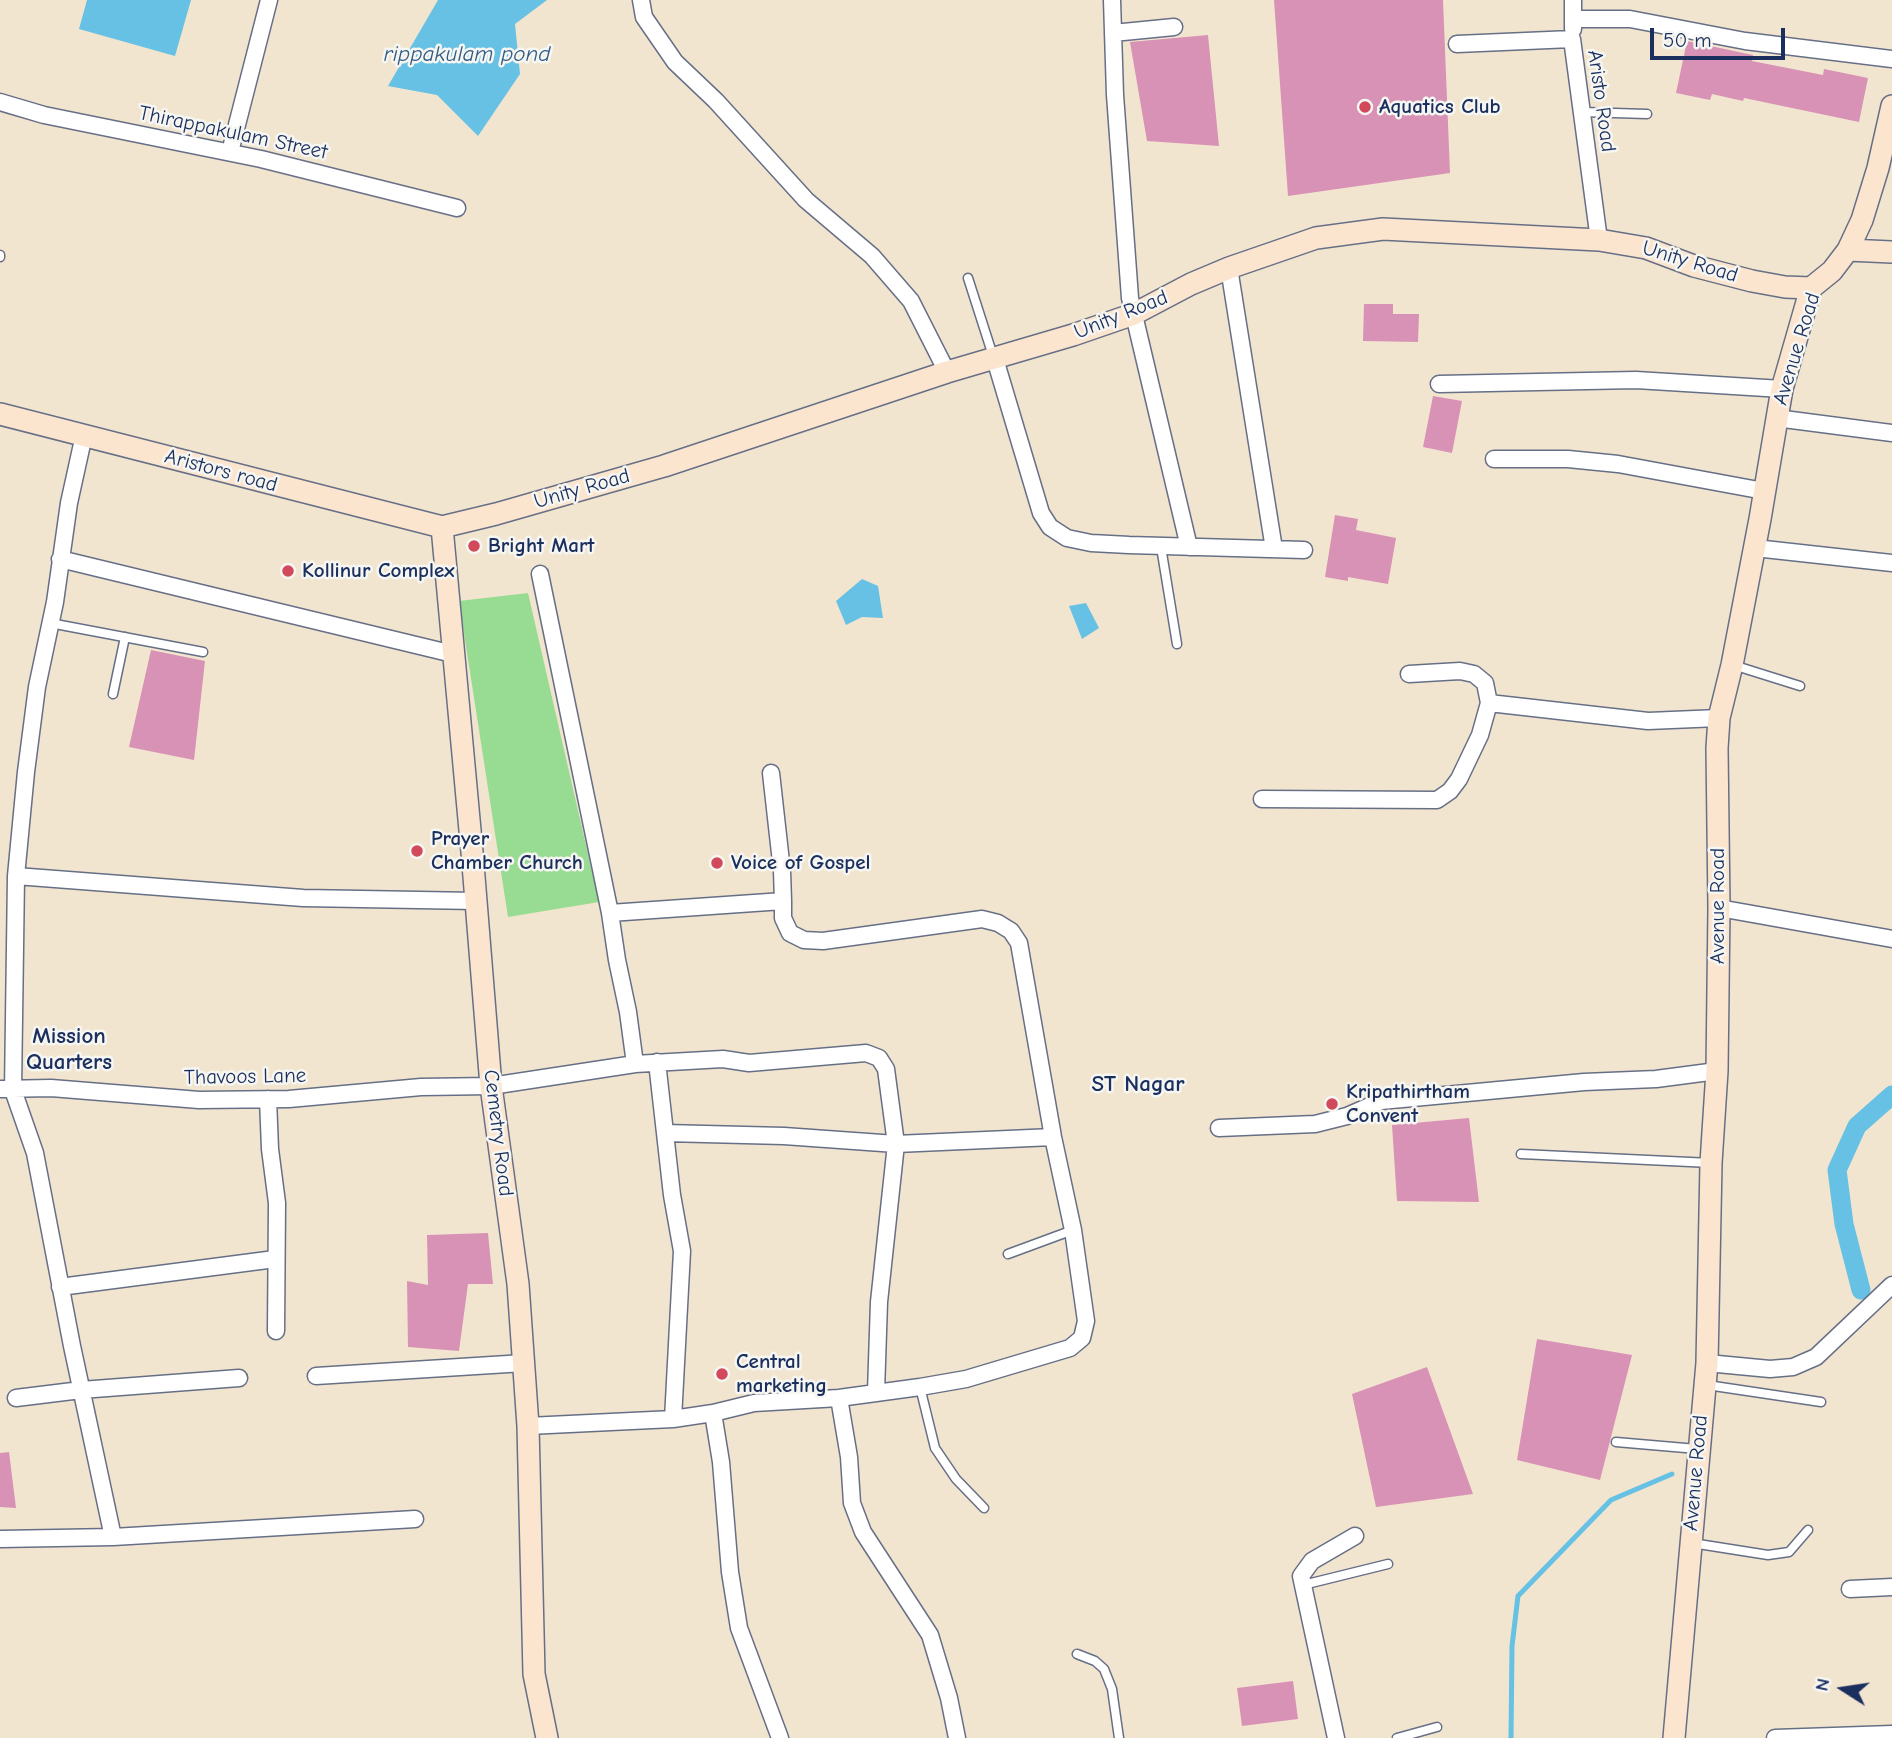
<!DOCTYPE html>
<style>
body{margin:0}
#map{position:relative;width:1892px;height:1738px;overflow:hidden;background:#f2e5cf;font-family:"Comic Neue",sans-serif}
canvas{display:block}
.north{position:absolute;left:1808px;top:1654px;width:70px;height:70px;-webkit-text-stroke:5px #f6f6f2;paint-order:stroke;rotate:282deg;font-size:19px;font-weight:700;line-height:28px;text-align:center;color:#1b2f5e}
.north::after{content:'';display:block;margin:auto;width:24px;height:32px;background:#1b2f5e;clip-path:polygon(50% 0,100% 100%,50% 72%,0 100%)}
.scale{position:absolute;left:1650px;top:28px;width:135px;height:32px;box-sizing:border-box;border:4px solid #1b2f5e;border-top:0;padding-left:9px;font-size:21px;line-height:24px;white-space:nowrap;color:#1b2f5e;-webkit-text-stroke:5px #f6f6f2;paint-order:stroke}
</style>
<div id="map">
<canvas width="1892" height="1738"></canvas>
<div class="north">N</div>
<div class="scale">50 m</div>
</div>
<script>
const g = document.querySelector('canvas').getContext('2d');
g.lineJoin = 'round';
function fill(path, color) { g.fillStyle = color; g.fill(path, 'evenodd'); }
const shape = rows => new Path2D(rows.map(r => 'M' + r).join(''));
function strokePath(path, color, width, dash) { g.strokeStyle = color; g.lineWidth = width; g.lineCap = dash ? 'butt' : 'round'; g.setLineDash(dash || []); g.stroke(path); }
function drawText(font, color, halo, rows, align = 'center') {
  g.font = font + ' "Comic Neue",sans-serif'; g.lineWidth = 5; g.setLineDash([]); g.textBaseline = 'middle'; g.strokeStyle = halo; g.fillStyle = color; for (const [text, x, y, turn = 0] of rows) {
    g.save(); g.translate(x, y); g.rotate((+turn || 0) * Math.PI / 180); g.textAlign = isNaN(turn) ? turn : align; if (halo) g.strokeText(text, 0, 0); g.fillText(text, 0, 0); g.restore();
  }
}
fill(shape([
 [528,593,599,902,508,917,459,601]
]), '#98db92');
fill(shape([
 [87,0,191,0,175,56,79,29],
 [438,0,547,0,515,24,520,74,478,136,437,95,388,86],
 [862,579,878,586,883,618,862,617,846,625,836,601],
 [1086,603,1099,628,1082,639,1069,606]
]), '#66c1e4');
strokePath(shape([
 [1511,1738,1512,1646,1518,1596,1611,1500,1672,1474]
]), '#66c1e4', 5);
strokePath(shape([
 [1861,1290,1844,1224,1837,1170,1857,1126,1892,1095]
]), '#66c1e4', 19);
fill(shape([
 [1274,0,1443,0,1450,173,1288,196],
 [1208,35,1219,146,1147,141,1130,42],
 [1687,41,1753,55,1752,61,1823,75,1824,69,1868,78,1859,122,1744,98,1743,101,1712,94,1710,100,1676,93],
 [1364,304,1393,304,1393,314,1419,314,1418,342,1363,341],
 [1433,396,1462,401,1452,453,1423,447],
 [1335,515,1358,519,1356,530,1396,538,1388,584,1348,577,1348,581,1325,577],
 [151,650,205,661,194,760,129,747],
 [1469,1118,1479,1202,1397,1201,1392,1125],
 [488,1233,493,1284,468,1284,459,1351,408,1347,407,1281,428,1285,427,1235],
 [1537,1339,1632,1355,1600,1480,1517,1460],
 [1427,1367,1473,1494,1376,1507,1352,1394],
 [9,1452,16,1508,0,1507,0,1453],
 [1293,1681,1298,1719,1242,1726,1237,1688]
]), '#d892b5');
const lane = shape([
 [1582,112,1647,114],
 [0,257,0,255],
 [968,278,994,359],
 [1161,547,1177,644],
 [50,623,203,652],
 [1733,665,1800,686],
 [113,694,125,637],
 [1521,1154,1711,1163],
 [1008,1254,1073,1230],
 [1707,1385,1821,1402],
 [920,1387,935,1448,956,1479,984,1508],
 [1616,1442,1697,1449],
 [1692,1543,1768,1555,1789,1552,1808,1530],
 [1303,1585,1388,1564],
 [1077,1654,1095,1661,1104,1669,1112,1689,1119,1738],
 [1397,1738,1437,1727]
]);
const street = shape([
 [641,0,644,17,675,62,716,101,806,200,872,256,911,301,947,372],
 [1112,0,1115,95,1130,298,1189,547],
 [1573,19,1630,19,1745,41,1892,59],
 [1573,29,1573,0],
 [1113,33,1174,27],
 [1457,44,1572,39,1599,240],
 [0,102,44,115,261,159,457,208],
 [230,152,269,0],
 [1229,268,1274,549],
 [995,359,1041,513,1050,527,1067,538,1091,543,1129,545,1304,550],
 [1439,384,1636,380,1782,389],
 [1776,418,1892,433],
 [84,435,69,503,55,602,37,687,26,772,16,876,13,1090,35,1153,72,1346,113,1537],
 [1494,459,1568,459,1618,464,1764,491],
 [1755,548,1892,563],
 [60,559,453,654],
 [540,574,610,913],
 [1409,674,1460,671,1474,674,1485,683,1489,703,1648,721,1719,718],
 [1262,799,1437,800,1450,791,1459,779,1480,735,1489,703],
 [16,876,303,898,476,901],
 [1719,908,1892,939],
 [657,1062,672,1195,682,1251,673,1419],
 [635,1064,723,1059,749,1063,866,1053,879,1058,886,1069,896,1144,1053,1137],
 [0,1089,51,1088,199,1100,289,1099,421,1087,491,1086,635,1064,628,1012,617,960,610,913,783,901,782,871,771,773],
 [268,1099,270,1149,277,1203,276,1331],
 [1219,1128,1315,1124,1347,1116,1381,1101,1584,1082,1656,1079,1717,1071],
 [665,1133,784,1136,896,1144,879,1302,876,1392],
 [60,1287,275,1259],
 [1707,1363,1770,1369,1793,1367,1816,1357,1892,1285],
 [316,1376,524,1363],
 [16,1398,81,1390,239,1378],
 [839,1398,849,1457,852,1503,863,1532,930,1635,949,1698,957,1738],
 [713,1413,721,1462,730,1572,739,1628,780,1738],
 [528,1426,673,1419,713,1413,754,1403,839,1398,920,1387,966,1379,1070,1348,1082,1338,1086,1321,1073,1230,1053,1137,1019,943,1011,931,998,923,982,919,823,941,804,940,790,933,783,918,783,901],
 [0,1539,113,1537,415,1519],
 [1850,1589,1892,1587],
 [1336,1738,1301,1576,1312,1561,1355,1536],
 [1775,1738,1892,1734]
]);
const secondary = shape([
 [1848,250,1892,252],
 [0,414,442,527,496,514,664,466,947,372,1073,335,1134,314,1191,284,1229,268,1316,238,1383,229,1599,240,1646,248,1694,266,1752,281,1785,287,1811,288],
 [442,527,472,852,491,1086,518,1284,528,1426,534,1674,547,1738],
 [1674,1738,1707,1363,1711,1163,1717,1071,1719,908,1717,748,1719,718,1732,665,1760,519,1782,389,1811,288,1832,271,1848,250,1862,220,1878,168,1892,106]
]);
strokePath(lane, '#666f86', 11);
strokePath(street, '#666f86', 19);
strokePath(secondary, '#666f86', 24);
strokePath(lane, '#fff', 8);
strokePath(street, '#fff', 16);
strokePath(secondary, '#fce5cf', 21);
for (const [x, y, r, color] of [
 [1365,107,7,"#d1495b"],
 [474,546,7,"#d1495b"],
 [288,571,7,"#d1495b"],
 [417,851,7,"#d1495b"],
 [717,863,7,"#d1495b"],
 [1332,1104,7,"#d1495b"],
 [722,1374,7,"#d1495b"]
]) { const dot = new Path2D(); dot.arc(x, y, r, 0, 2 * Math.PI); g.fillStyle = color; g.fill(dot); strokePath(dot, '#f6f6f2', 2.5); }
drawText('21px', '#1b2f5e', '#f6f6f2', [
 ["Aristo Road",1601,101,82],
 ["Thirappakulam Street",233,133,12],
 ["Unity Road",1690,262,17],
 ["Unity Road",1121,315,-22],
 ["Avenue Road",1797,349,-73],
 ["Aristors road",221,471,15],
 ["Unity Road",582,489,-16],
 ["Avenue Road",1718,906,-90],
 ["Thavoos Lane",245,1077,-1],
 ["Cemetry Road",498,1133,83],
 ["Avenue Road",1696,1473,-85]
]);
drawText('bold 21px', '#1b2f5e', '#f6f6f2', [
 ["Aquatics Club",1379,107],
 ["Bright Mart",488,546],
 ["Kollinur Complex",302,571],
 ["Prayer",431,839],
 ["Chamber Church",431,863],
 ["Voice of Gospel",731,863],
 ["Kripathirtham",1346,1092],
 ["Convent",1346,1116],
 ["Central",736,1362],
 ["marketing",736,1386]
], 'left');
drawText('italic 23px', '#325b86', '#f6f6f2', [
 ["rippakulam pond",467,54]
]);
drawText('bold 23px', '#1b2f5e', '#f6f6f2', [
 ["Mission",69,1036],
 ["Quarters",69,1062],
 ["ST Nagar",1138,1084]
]);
</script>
